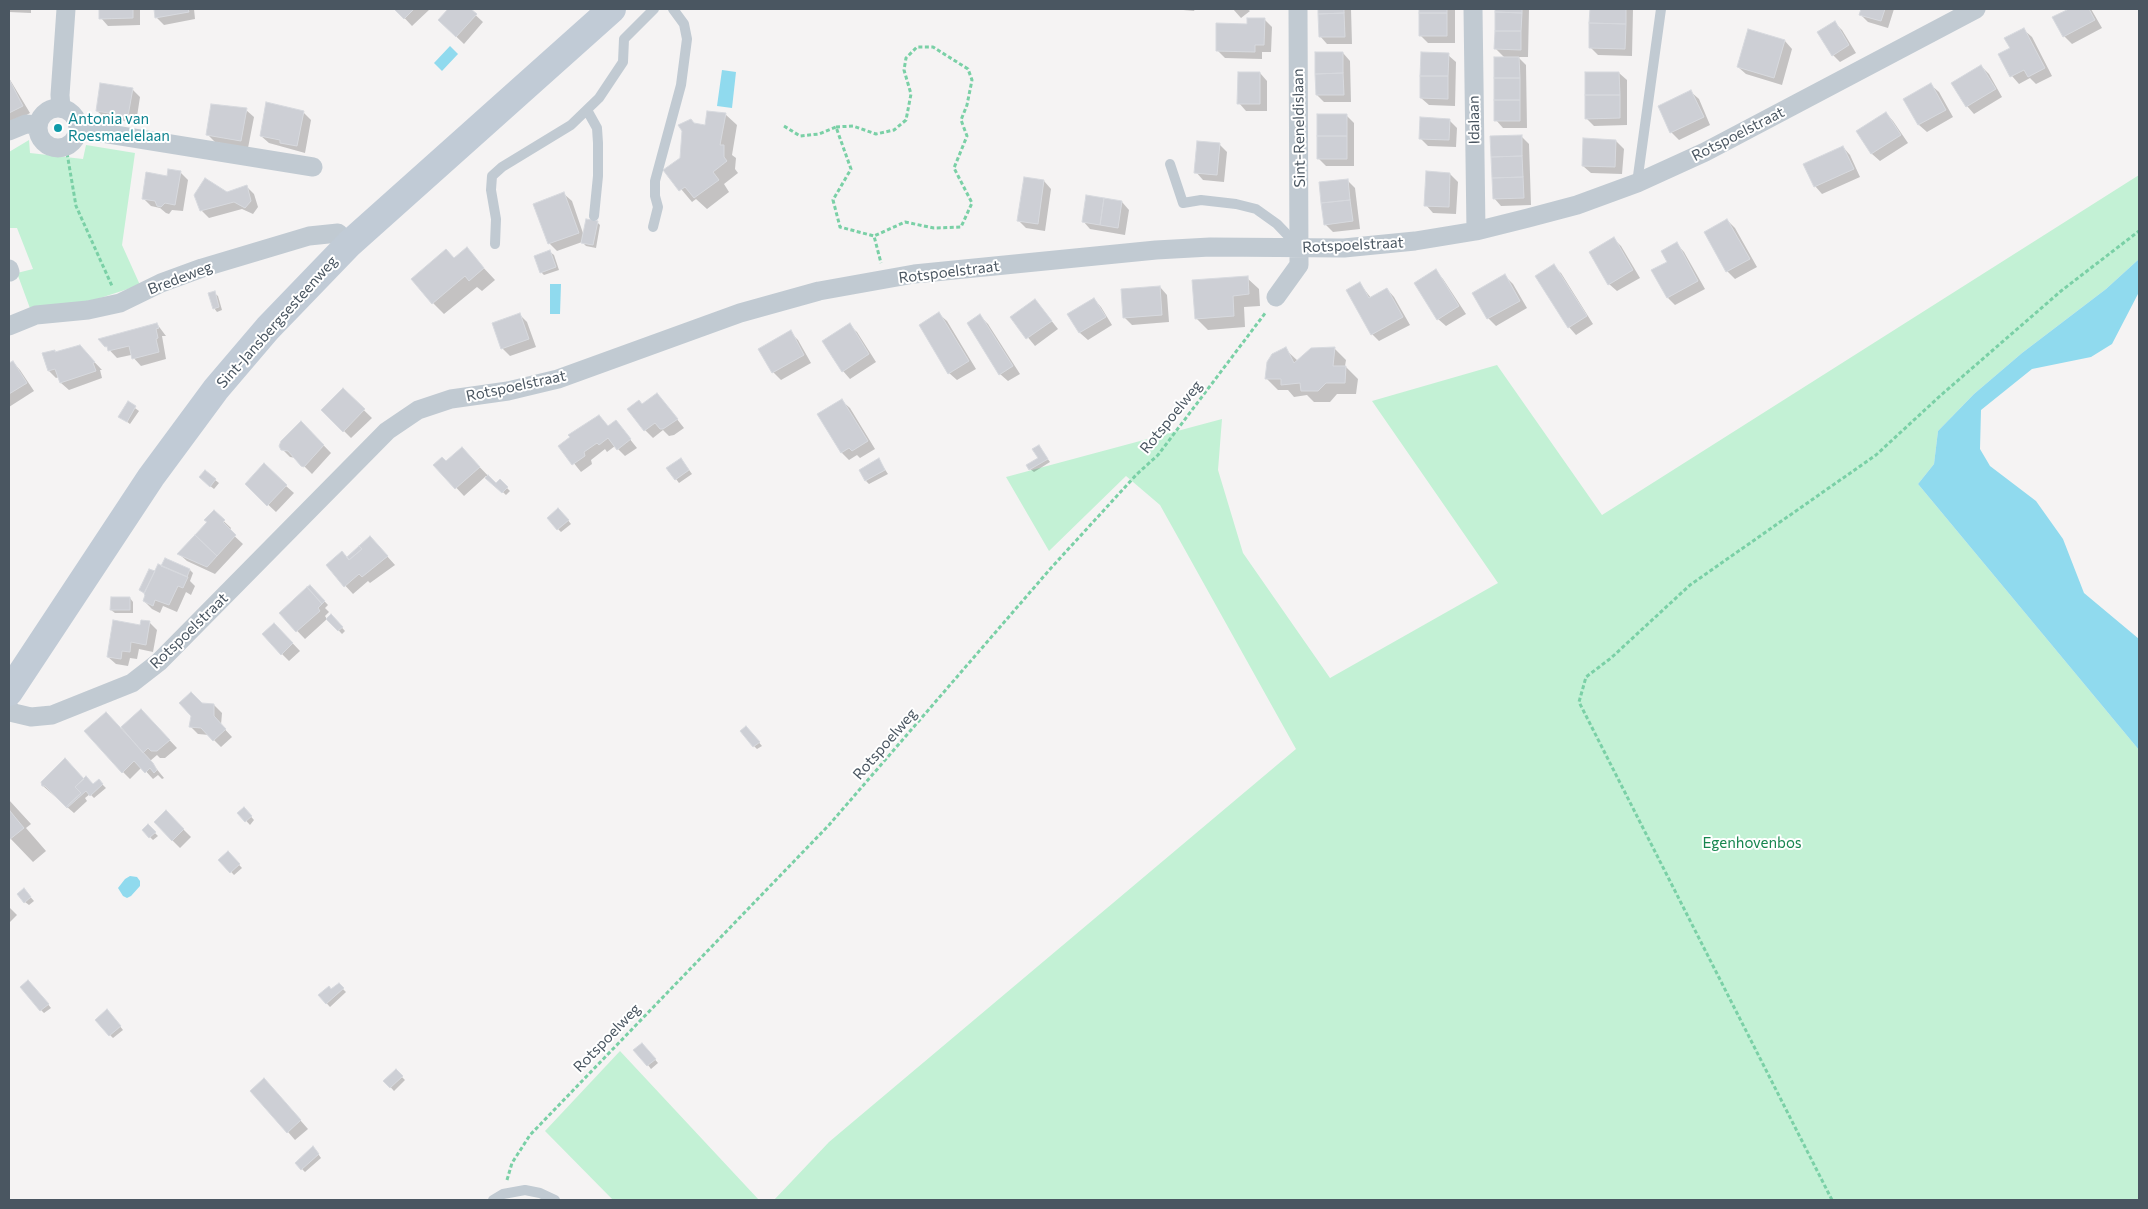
<!DOCTYPE html>
<style>
body{margin:0}
#map{position:relative;width:2148px;height:1209px;overflow:hidden;background:#f5f3f3;font-family:Commissioner,sans-serif}
canvas{display:block}
.frame{position:absolute;inset:0;border:10px solid #4a5661;pointer-events:none}
</style>
<div id="map">
<canvas width="2148" height="1209"></canvas>
<div class="frame"></div>
</div>
<script>
const g = document.querySelector('canvas').getContext('2d');
g.lineJoin = 'round';
function fill(path, color) { g.fillStyle = color; g.fill(path, 'evenodd'); }
const shape = rows => new Path2D(rows.map(r => 'M' + r).join(''));
function strokePath(path, color, width, dash) { g.strokeStyle = color; g.lineWidth = width; g.lineCap = dash ? 'butt' : 'round'; g.setLineDash(dash || []); g.stroke(path); }
function drawText(font, color, halo, rows, align = 'center') {
  g.font = font + ' Commissioner,sans-serif'; g.lineWidth = 4; g.setLineDash([]); g.textBaseline = 'middle'; g.strokeStyle = halo; g.fillStyle = color; for (const [text, x, y, turn = 0] of rows) {
    g.save(); g.translate(x, y); g.rotate((+turn || 0) * Math.PI / 180); g.textAlign = isNaN(turn) ? turn : align; if (halo) g.strokeText(text, 0, 0); g.fillText(text, 0, 0); g.restore();
  }
}
fill(shape([
 [29,140,30,153,83,159,86,145,135,153,122,245,140,285,88,302,31,311,17,273,33,269,17,228,9,228,9,152],
 [2139,175,2139,259,2106,289,2022,353,1974,394,1938,431,1934,464,1918,484,2139,750,2139,1200,774,1200,829,1142,1296,749,1160,505,1126,476,1049,551,1006,477,1222,419,1218,470,1243,553,1330,678,1498,583,1372,401,1497,365,1602,515],
 [620,1051,759,1200,613,1200,545,1131]
]), '#c3f1d5');
fill(shape([
 [450,46,458,54,442,71,434,63],
 [722,70,736,72,732,108,717,106],
 [2139,259,2139,292,2112,344,2091,357,2032,369,1981,410,1980,449,1990,466,2036,501,2063,539,2084,593,2139,639,2139,750,1918,484,1934,464,1938,431,1974,394,2022,353,2106,289],
 [550,284,561,284,560,314,550,314],
 [130,876,137,877,140,881,140,886,131,896,127,898,123,896,118,888,125,879]
]), '#90daee');
fill(shape([
 [9,9,31,9,31,13,9,12],
 [101,9,140,9,140,25,108,26,101,18],
 [155,9,194,9,195,19,164,25,156,17],
 [396,9,430,9,412,26],
 [450,9,469,9,483,22,464,44,439,20],
 [1172,9,1195,9,1194,11],
 [1233,9,1247,9,1250,11,1241,18],
 [1319,9,1351,9,1352,44,1327,44,1320,36],
 [1420,9,1455,9,1455,43,1428,43,1420,35],
 [1497,9,1529,9,1528,57,1518,57,1526,65,1527,128,1503,128,1496,120,1505,58,1496,49],
 [1591,9,1633,9,1632,56,1598,55,1590,47],
 [1863,9,1894,9,1888,28,1868,22,1861,15],
 [2072,9,2091,9,2102,28,2072,44,2064,36,2054,18],
 [1264,19,1272,27,1271,52,1262,52,1262,59,1225,58,1217,50,1248,26],
 [1835,23,1842,30,1856,53,1840,62,1833,55],
 [1749,30,1785,41,1792,49,1782,85,1746,74,1738,67],
 [2024,30,2032,37,2052,76,2036,84,2030,78,2019,84,2012,76,2000,55,2011,49],
 [1343,53,1350,61,1351,102,1324,102,1317,95],
 [1448,55,1456,62,1455,106,1429,105,1421,98],
 [1981,66,1989,74,2002,97,1974,114,1967,106],
 [1260,73,1267,81,1267,111,1246,111,1239,103],
 [1619,73,1627,80,1627,125,1594,126,1586,118],
 [9,78,30,113,9,125],
 [101,84,133,90,140,97,136,123,105,118,97,111],
 [1931,85,1939,92,1953,117,1927,132,1919,125,1905,99],
 [1691,92,1699,99,1710,125,1679,140,1671,132],
 [246,110,254,117,248,148,215,142,207,134],
 [303,112,311,120,305,153,269,143,261,136],
 [1886,113,1893,121,1908,143,1880,161,1872,154,1858,131],
 [725,114,737,125,732,155,736,158,735,169,738,173,724,184,729,192,707,209,696,199,692,202,665,170,681,158,694,124,706,127],
 [1346,115,1354,123,1354,166,1326,166,1318,158],
 [1449,120,1457,128,1456,147,1428,146,1420,138],
 [1521,136,1529,144,1531,205,1501,206,1494,198],
 [1616,141,1624,149,1622,174,1591,173,1583,166],
 [1219,144,1227,152,1224,182,1203,180,1196,172],
 [1843,147,1850,155,1860,177,1822,194,1815,186],
 [180,172,188,180,183,211,172,210,169,214,166,213,160,208,151,206,144,199,168,177],
 [1450,174,1458,182,1456,214,1433,213,1426,205],
 [1347,180,1355,188,1360,229,1333,232,1325,224],
 [1044,181,1051,189,1045,231,1026,228,1019,221],
 [247,187,254,194,258,207,253,214,242,209,209,218,201,210,226,193],
 [564,194,572,201,584,236,597,222,600,225,596,248,586,246,582,242,557,251,549,243],
 [1122,202,1129,210,1125,235,1090,229,1083,221],
 [1727,220,1735,228,1757,267,1735,279,1727,271,1705,232],
 [1614,239,1621,246,1640,278,1617,291,1609,284],
 [1677,244,1684,252,1705,289,1675,305,1668,298,1653,271,1668,262],
 [466,249,495,280,482,291,477,287,444,314,433,303,454,259],
 [550,252,554,255,559,270,544,275,541,272],
 [1553,266,1561,273,1593,324,1576,335,1569,327],
 [1435,271,1443,279,1466,314,1446,326,1438,319],
 [1505,276,1513,284,1527,308,1496,326,1488,318,1474,294],
 [1247,278,1259,289,1260,306,1244,307,1245,327,1208,330,1196,318],
 [1360,284,1371,298,1387,289,1394,297,1410,325,1379,341,1372,334],
 [1160,287,1167,295,1169,322,1132,325,1124,317],
 [214,293,218,296,222,310,217,312,214,308],
 [1094,299,1101,307,1112,325,1088,340,1080,333,1069,315],
 [1035,300,1058,329,1035,346,1012,318],
 [519,314,527,322,536,347,510,356,502,348],
 [939,314,947,321,976,369,957,380,949,373],
 [980,316,988,324,1020,374,1008,381,1000,374],
 [157,324,166,336,162,336,166,359,141,366,131,355,117,358,100,340],
 [849,325,857,332,876,362,850,379,843,371],
 [790,332,798,340,811,363,781,380,773,372],
 [1334,348,1346,360,1345,366,1358,379,1356,394,1337,394,1330,402,1314,402,1307,395,1294,397,1288,390,1278,390,1266,378,1285,349,1298,361],
 [54,351,56,353,85,352,102,370,100,370,102,378,69,390,61,383,59,377,56,378,49,371],
 [13,362,20,370,34,391,9,407,9,365],
 [343,390,372,418,351,438,323,410],
 [657,394,684,428,674,435,669,436,663,430,653,438,645,430,643,405],
 [842,401,850,408,875,449,860,458,857,455,849,460,842,453],
 [128,403,139,411,130,424,120,417],
 [599,416,609,427,616,422,637,448,625,456,615,446,607,452,605,449,591,460,592,464,581,472,560,446],
 [301,422,331,453,312,474,296,458,290,457,282,449],
 [1039,447,1050,462,1034,472,1030,469,1040,459],
 [469,456,496,484,500,481,510,491,506,495,486,476,464,496,435,465],
 [878,459,888,474,869,484,866,481],
 [684,463,692,474,679,483,676,479],
 [205,472,219,483,214,489,204,481],
 [246,484,286,486,294,493,276,512],
 [214,512,231,528,229,531,243,544,215,574,187,561,179,554,208,522],
 [562,513,571,524,561,532,558,529],
 [378,546,395,565,370,583,368,581,353,594,327,566,347,558,359,548],
 [165,559,190,570,193,573,190,581,195,586,191,595,186,592,177,612,163,606,160,613,152,609,144,601,145,594,141,590,162,567],
 [310,586,328,605,325,608,329,612,325,616,327,619,305,639,280,613],
 [130,598,133,602,133,613,115,613,111,610],
 [331,616,345,631,342,634,328,619],
 [149,622,157,630,153,652,139,649,137,659,130,658,128,666,116,664,108,657,141,626],
 [282,632,300,651,289,661,282,654],
 [202,705,214,705,222,713,221,725,232,737,221,747,209,735,198,734,191,727],
 [141,710,177,748,165,758,160,758,157,755,150,761,164,778,162,779,158,775,153,779,142,767,130,779,123,772,121,729],
 [749,731,762,746,757,749,754,746],
 [84,780,93,785,99,781,106,788,94,798,90,794,85,798,87,801,74,813,43,786],
 [9,800,31,824,26,828,46,851,33,862,9,837],
 [244,809,254,820,250,825,239,813],
 [166,812,191,837,180,848,172,840],
 [148,826,158,836,153,840,143,830],
 [228,853,242,868,234,875,220,860],
 [27,893,34,901,29,905,25,902],
 [9,907,17,915,9,923],
 [32,985,51,1008,44,1013,41,1010],
 [339,985,346,992,330,1007,320,996,332,991],
 [110,1014,123,1030,113,1038,110,1035],
 [645,1048,658,1063,651,1069,648,1065],
 [396,1071,405,1080,394,1091,385,1081],
 [272,1088,308,1129,295,1140,288,1132],
 [316,1151,321,1158,305,1172,302,1169]
]), '#0003');
const building = shape([
 [99,9,133,9,133,18,99,19,99,9],
 [154,9,188,9,189,12,155,18,154,9],
 [394,9,414,9,404,19,394,9],
 [448,9,471,9,477,14,456,37,438,20,448,9],
 [1318,9,1344,9,1344,13,1318,14,1318,9],
 [1419,9,1447,9,1447,13,1419,13,1419,9],
 [1495,9,1522,9,1522,13,1495,12,1495,9],
 [1590,9,1626,9,1626,24,1589,23,1590,9],
 [1861,9,1885,9,1881,21,1859,15,1861,9],
 [2069,9,2089,9,2095,20,2063,37,2052,17,2069,9],
 [1495,12,1522,13,1521,31,1495,31,1495,12],
 [1344,13,1345,37,1319,37,1318,14,1344,13],
 [1419,13,1447,13,1447,36,1419,36,1419,13],
 [1247,18,1265,18,1264,45,1255,45,1255,52,1216,51,1216,23,1247,24,1247,18],
 [1835,21,1849,45,1832,56,1817,32,1835,21],
 [1589,23,1626,24,1625,49,1589,48,1589,23],
 [2024,28,2045,68,2028,77,2024,70,2010,77,1998,54,2010,48,2004,38,2024,28],
 [1748,29,1785,40,1774,78,1737,67,1748,29],
 [1495,31,1521,31,1521,50,1494,49,1495,31],
 [1315,52,1343,52,1343,73,1315,74,1315,52],
 [1421,52,1449,53,1448,76,1420,76,1421,52],
 [1494,57,1519,57,1520,78,1494,78,1494,57],
 [1981,65,1996,89,1966,107,1951,83,1981,65],
 [1238,72,1260,72,1260,104,1237,104,1238,72],
 [1585,72,1619,72,1620,95,1585,95,1585,72],
 [1343,73,1344,95,1316,95,1315,74,1343,73],
 [1420,76,1448,76,1448,99,1420,98,1420,76],
 [1494,78,1520,78,1520,100,1494,100,1494,78],
 [9,79,23,106,9,113,9,79],
 [100,83,133,88,128,116,96,111,100,83],
 [1931,83,1946,110,1918,125,1903,99,1931,83],
 [1691,90,1704,117,1670,133,1658,106,1691,90],
 [1585,95,1620,95,1620,118,1585,119,1585,95],
 [1494,100,1520,100,1520,121,1494,121,1494,100],
 [266,102,304,111,297,146,280,143,280,140,260,136,266,102],
 [211,104,247,108,241,141,206,135,211,104],
 [707,111,726,113,720,145,724,145,724,157,727,161,713,172,719,180,694,198,685,187,679,191,663,170,680,158,682,131,678,125,691,119,694,123,705,125,707,111],
 [1886,112,1901,135,1871,154,1856,131,1886,112],
 [1317,114,1347,114,1347,136,1317,136,1317,114],
 [1420,117,1450,119,1449,140,1419,139,1420,117],
 [1522,135,1522,156,1491,157,1490,136,1522,135],
 [1317,136,1347,136,1347,159,1317,159,1317,136],
 [1583,138,1616,140,1615,167,1582,166,1583,138],
 [1197,141,1220,143,1217,175,1194,173,1197,141],
 [1843,146,1854,169,1814,187,1803,164,1843,146],
 [1522,156,1523,177,1492,178,1491,157,1522,156],
 [168,169,181,171,175,205,165,203,161,207,157,206,155,201,142,199,146,172,167,176,168,169],
 [1426,171,1450,173,1449,207,1424,206,1426,171],
 [1024,177,1044,180,1038,224,1017,221,1024,177],
 [1523,177,1524,198,1493,199,1492,178,1523,177],
 [205,178,227,192,247,185,251,201,245,208,234,202,200,211,194,195,205,178],
 [1348,179,1350,200,1321,203,1319,182,1348,179],
 [564,192,579,233,548,244,533,204,564,192],
 [1086,195,1104,198,1100,225,1082,222,1086,195],
 [1104,198,1122,201,1118,228,1100,225,1104,198],
 [1350,200,1353,221,1324,225,1321,203,1350,200],
 [586,219,598,221,593,245,581,243,586,219],
 [1727,219,1750,259,1726,272,1704,232,1727,219],
 [1614,237,1633,270,1608,285,1589,252,1614,237],
 [1677,242,1698,281,1667,298,1651,270,1667,262,1661,251,1677,242],
 [467,247,484,268,469,281,465,276,432,304,411,279,446,249,454,258,467,247],
 [550,250,556,267,540,273,534,256,550,250],
 [1554,264,1587,316,1568,328,1535,276,1554,264],
 [1436,269,1459,306,1437,320,1414,283,1436,269],
 [1505,274,1520,301,1487,319,1472,293,1505,274],
 [1248,276,1249,294,1233,296,1234,316,1195,319,1192,280,1248,276],
 [1360,282,1369,298,1387,288,1403,317,1371,335,1346,290,1360,282],
 [1160,286,1162,315,1123,318,1121,289,1160,286],
 [215,291,219,307,213,309,208,293,215,291],
 [1094,298,1106,317,1079,333,1067,314,1094,298],
 [1035,299,1052,321,1026,339,1010,317,1035,299],
 [939,312,969,361,948,374,919,325,939,312],
 [520,313,529,339,501,349,492,323,520,313],
 [980,314,1013,366,999,375,967,323,980,314],
 [157,323,159,328,156,329,158,338,156,339,159,352,132,359,129,346,108,351,107,346,105,347,98,339,157,323],
 [850,323,869,354,842,372,822,341,850,323],
 [791,330,804,355,772,373,758,349,791,330],
 [80,345,95,362,93,363,96,371,60,383,55,369,48,371,42,353,55,350,55,352,80,345],
 [1286,347,1294,363,1311,348,1335,347,1333,366,1346,366,1345,383,1326,383,1318,391,1301,391,1300,383,1281,385,1281,379,1265,379,1267,362,1272,354,1286,347],
 [13,361,27,383,9,394,9,363,13,361],
 [343,388,365,409,343,432,321,410,343,388],
 [657,393,678,419,663,429,660,429,655,423,644,431,627,409,639,400,642,404,657,393],
 [842,399,868,441,852,451,849,448,841,453,817,414,842,399],
 [128,401,136,406,127,422,118,417,128,401],
 [599,415,608,426,616,420,631,439,617,450,608,438,599,445,597,443,584,452,585,456,572,465,558,446,570,437,568,435,599,415],
 [301,421,324,445,304,467,301,466,288,451,281,450,279,446,281,441,301,421],
 [1039,445,1048,459,1029,470,1026,465,1038,458,1032,449,1039,445],
 [462,447,480,467,455,489,433,465,442,457,446,461,462,447],
 [681,458,689,470,675,480,666,468,681,458],
 [879,458,885,470,865,481,859,470,879,458],
 [264,463,287,485,267,506,245,484,264,463],
 [205,470,216,479,210,487,199,477,205,470],
 [488,475,496,483,500,479,508,487,502,493,485,478,488,475],
 [558,508,569,520,557,530,547,518,558,508],
 [214,510,225,520,223,522,236,535,217,556,195,535,207,522,204,520,214,510],
 [195,535,217,556,207,567,177,554,195,535],
 [370,536,388,556,362,577,359,574,344,587,326,565,342,551,349,560,362,549,359,546,370,536],
 [359,546,362,549,349,560,347,557,359,546],
 [165,558,190,569,187,577,161,566,165,558],
 [158,564,188,577,183,588,178,586,169,605,155,600,153,606,143,601,145,595,144,594,158,564],
 [149,569,155,571,144,593,139,590,149,569],
 [310,585,325,601,322,604,307,587,310,585],
 [307,587,322,604,318,608,320,611,296,632,279,613,307,587],
 [111,597,130,597,130,610,110,610,111,597],
 [331,614,343,627,338,631,326,619,331,614],
 [113,620,140,625,141,620,150,621,146,645,131,642,130,652,122,651,121,659,107,657,113,620],
 [274,623,293,643,281,655,262,634,274,623],
 [191,692,202,703,214,704,214,716,226,729,213,741,201,728,189,727,191,716,179,703,191,692],
 [141,709,170,740,157,751,151,751,148,748,143,753,121,727,141,709],
 [106,712,153,763,157,770,154,773,150,768,145,773,134,761,122,773,84,731,106,712],
 [746,726,760,742,753,747,740,731,746,726],
 [65,758,84,779,75,787,81,793,66,807,45,786,42,786,41,782,65,758],
 [86,776,93,784,99,779,103,784,90,796,86,791,67,808,66,807,81,793,75,787,86,776],
 [244,807,252,816,245,822,237,813,244,807],
 [166,810,184,829,172,841,154,822,166,810],
 [10,811,24,828,9,840,9,812,10,811],
 [148,824,156,832,149,838,142,830,148,824],
 [228,851,240,864,230,873,218,860,228,851],
 [24,888,31,897,24,903,17,894,24,888],
 [28,980,49,1004,40,1011,20,987,28,980],
 [339,983,344,988,326,1004,318,995,329,986,331,989,339,983],
 [107,1009,121,1026,109,1036,95,1020,107,1009],
 [642,1043,656,1059,647,1066,633,1050,642,1043],
 [396,1069,403,1076,390,1088,383,1081,396,1069],
 [264,1078,301,1120,287,1133,250,1091,264,1078],
 [313,1146,319,1154,301,1170,295,1163,313,1146]
]);
fill(building, '#cdcfd5');
strokePath(building, '#d7d9de', 1);
strokePath(shape([
 [784,126,800,136,819,134,836,127,851,169,833,200,840,227,874,236,881,263],
 [836,127,853,126,876,134,894,130,906,120,911,94,904,70,906,58,917,47,933,47,968,69,972,80,967,105,961,120,967,136,954,168,972,203,961,227,934,228,905,222,874,236],
 [66,147,76,206,112,286],
 [507,1180,512,1163,530,1135,829,825,1051,568,1137,474,1158,455,1266,312],
 [1832,1200,1579,702,1586,677,1611,658,1690,585,1876,455,1940,396,2061,291,2139,231]
]), '#7ad0a6', 3, [4, 2.5]);
strokePath(shape([
 [587,110,597,128,598,143,598,176,594,216],
 [1170,164,1183,203,1201,200,1236,204,1256,209,1277,224,1298,246],
 [1637,183,1661,9],
 [653,227,658,207,655,196,655,181,681,85,687,39,684,24,673,9],
 [495,244,496,219,491,190,492,176,502,167,571,125,599,98,623,62,624,39,654,9],
 [493,1200,503,1194,525,1190,540,1193,555,1200]
]), '#c1cad2', 10);
strokePath(shape([
 [1473,9,1476,231],
 '38 128a20 20 0 1 1 40 0a20 20 0 1 1-40 0Z',
 [61,108,60,95,66,9],
 [9,131,26,124,38,125],
 [78,132,90,131,313,167],
 [9,269,10,272],
 [1276,297,1299,265,1299,261,1298,9],
 [9,326,36,315,88,310,120,303,161,283,202,268,309,236,338,233,349,244],
 [9,709,14,713,31,717,52,715,132,683,159,662,387,431,418,410,451,399,508,391,558,379,740,313,819,291,914,274,1156,250,1210,247,1344,248,1415,241,1476,231,1528,218,1577,205,1637,183,1705,152,1976,9]
]), '#c1cad2', 19);
strokePath(shape([
 [9,692,151,477,216,389,268,328,349,244,612,9]
]), '#c1cbd6', 28);
for (const [x, y, r, color] of [
 [58,128,5,"#0f9aa8"]
]) { const dot = new Path2D(); dot.arc(x, y, r, 0, 2 * Math.PI); g.fillStyle = color; g.fill(dot); strokePath(dot, '#fff', 2); }
drawText('15px', '#0d838f', '#fff', [
 ["Antonia van",68,119],
 ["Roesmaelelaan",68,136]
], 'left');
drawText('15px', '#4a5661', '#fff', [
 ["Idalaan",1474,120,-91],
 ["Sint-Reneldislaan",1299,128,-91],
 ["Rotspoelstraat",1738,134,-27],
 ["Rotspoelstraat",1353,245,-3],
 ["Rotspoelstraat",949,272,-7],
 ["Bredeweg",180,278,-21],
 ["Sint-Jansbergsesteenweg",277,322,-48],
 ["Rotspoelstraat",516,386,-12],
 ["Rotspoelweg",1171,417,-51],
 ["Rotspoelstraat",189,631,-44],
 ["Rotspoelweg",885,744,-49],
 ["Rotspoelweg",607,1038,-46]
]);
drawText('15px', '#17864f', '#fff', [
 ["Egenhovenbos",1752,843]
]);
</script>
